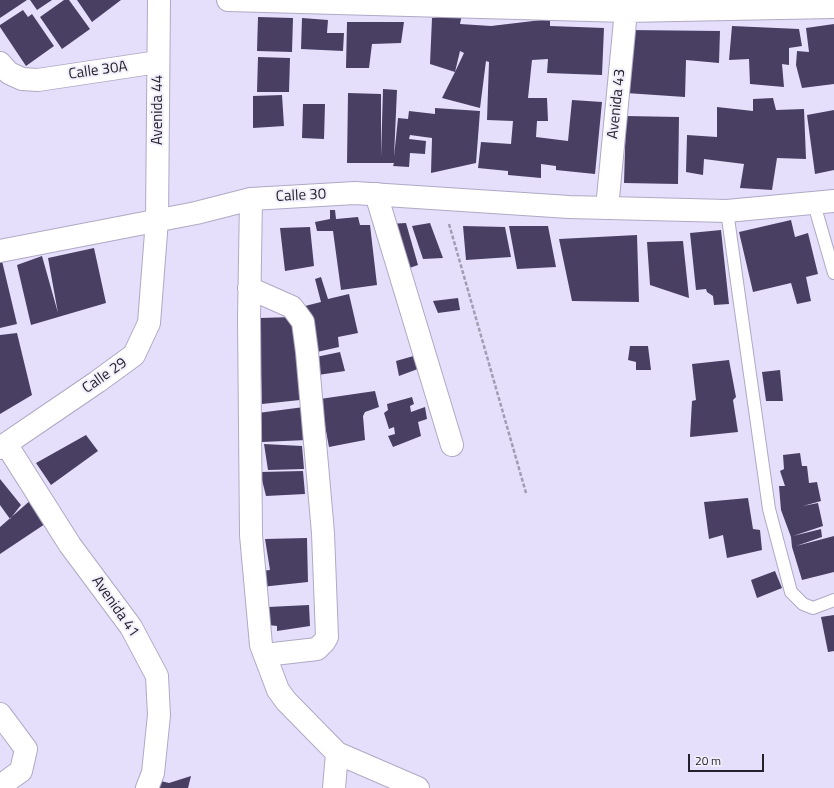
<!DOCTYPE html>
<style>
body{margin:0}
#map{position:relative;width:834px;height:788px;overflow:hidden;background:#e6dffc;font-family:"Titillium Web",sans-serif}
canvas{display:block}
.scale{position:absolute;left:688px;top:754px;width:76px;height:18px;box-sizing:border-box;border:2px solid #24212c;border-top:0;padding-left:5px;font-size:12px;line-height:14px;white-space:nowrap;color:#24212c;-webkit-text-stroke:3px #f2effb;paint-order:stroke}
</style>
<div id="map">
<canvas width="834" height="788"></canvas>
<div class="scale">20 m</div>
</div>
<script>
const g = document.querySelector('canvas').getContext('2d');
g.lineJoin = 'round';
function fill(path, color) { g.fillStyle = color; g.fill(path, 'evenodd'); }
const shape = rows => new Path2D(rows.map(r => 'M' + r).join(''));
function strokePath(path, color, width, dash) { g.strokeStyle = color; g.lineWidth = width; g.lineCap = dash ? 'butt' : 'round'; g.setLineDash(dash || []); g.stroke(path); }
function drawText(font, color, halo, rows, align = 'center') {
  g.font = font + ' "Titillium Web",sans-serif'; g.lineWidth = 4; g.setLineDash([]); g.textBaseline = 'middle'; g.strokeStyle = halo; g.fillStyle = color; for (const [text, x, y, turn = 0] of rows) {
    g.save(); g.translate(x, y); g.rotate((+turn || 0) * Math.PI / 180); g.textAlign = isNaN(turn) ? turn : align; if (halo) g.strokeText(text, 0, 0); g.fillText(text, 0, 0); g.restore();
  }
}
fill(shape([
 [0,0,27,0,0,18],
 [30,0,52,0,37,10],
 [64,0,69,0,90,29,62,49,40,17],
 [77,0,121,0,92,22],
 [23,10,28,17,32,14,54,46,26,66,0,27,0,25],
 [462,14,460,24,491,26,550,19,550,26,604,28,602,75,547,73,548,59,532,60,528,98,547,98,548,121,537,121,536,137,568,141,572,100,602,102,595,174,556,170,556,166,541,164,541,178,508,175,508,171,478,168,481,142,511,144,513,121,487,120,489,62,486,61,480,108,442,98,455,72,430,64,432,18],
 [460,51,464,53,455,72],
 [258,17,293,18,292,52,257,51],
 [302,18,328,20,327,33,344,33,343,51,301,49],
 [347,22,404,22,401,43,372,44,369,68,346,68],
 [834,24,834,84,802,88,796,65,797,51,809,52,806,28],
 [732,26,799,29,802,46,789,48,789,65,782,64,784,87,750,84,749,59,729,60],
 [629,30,720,31,719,63,686,60,685,97,626,93],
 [258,57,290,58,289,92,257,92],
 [383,89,397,90,394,157,398,118,408,119,409,111,435,114,435,108,480,111,476,163,431,173,432,138,410,135,409,139,426,141,425,154,410,153,409,167,393,166,394,163,347,163,348,93,381,94,381,157],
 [282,95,284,126,253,128,253,96],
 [773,98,776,110,804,109,806,159,777,158,772,190,740,188,744,164,704,159,703,175,686,172,687,135,717,137,717,107,753,111,753,99],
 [303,104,325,104,324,139,302,138],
 [834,110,834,170,815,174,807,115],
 [626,116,679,117,678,184,624,183],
 [330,210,335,210,336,219,358,217,360,225,370,225,377,285,341,290,333,231,317,231,315,222,330,219],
 [791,220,795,237,808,233,818,274,806,277,811,301,797,304,791,283,753,292,739,232],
 [406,223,418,265,401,271,388,224],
 [430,223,443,258,423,259,412,226],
 [463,226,505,227,511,257,466,260],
 [509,226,548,226,556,267,517,269],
 [310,227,314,266,285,271,280,228],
 [721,230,729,304,714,305,713,296,707,292,706,289,696,290,690,233],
 [637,235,639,302,572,301,559,239],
 [683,241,689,298,650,285,647,242],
 [94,248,106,303,31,325,17,265,42,256,58,313,48,258],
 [0,261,2,261,17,324,0,328],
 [321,277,328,299,349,294,358,333,338,337,339,347,317,352,305,306,321,302,315,279],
 [458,298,460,310,438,313,433,301],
 [295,317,300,400,262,404,259,318],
 [17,333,32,395,0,414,0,335],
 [630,346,648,346,651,370,636,370,636,362,628,360],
 [340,352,345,371,318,375,316,357],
 [417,355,423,367,399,376,396,361],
 [729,360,736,397,733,400,738,432,690,437,692,401,696,400,692,364],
 [780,370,783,401,766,401,762,372],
 [375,391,379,407,365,412,363,416,365,440,329,447,320,399],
 [412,397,414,404,410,406,411,412,425,407,427,419,418,422,421,436,393,447,388,436,395,434,394,427,389,429,384,413,388,410,387,404],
 [304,407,307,440,262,442,258,413],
 [86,435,98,451,51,485,36,463],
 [264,444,302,446,304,469,268,470],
 [800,453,802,466,807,466,809,483,817,482,821,501,803,506,818,503,823,526,793,536,821,529,822,537,796,546,834,536,834,572,802,580,792,547,791,537,781,510,779,486,785,486,780,471,784,469,783,455],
 [303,471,305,494,266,496,260,472],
 [0,479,21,505,10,519,0,505],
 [748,498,753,529,760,530,762,550,727,558,723,535,709,539,704,502],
 [32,499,45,524,0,554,0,527],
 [307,538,308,582,261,587,260,571,270,570,265,539],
 [775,571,782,588,757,598,751,580],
 [309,605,310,626,277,631,277,626,268,625,268,607],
 [834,615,834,651,828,652,821,617],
 [191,776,188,788,151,788,153,779,169,783]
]), '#493f62');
const lane = shape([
 [814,204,834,273],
 [727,211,769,509,791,592,803,604,813,608,834,600]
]);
const street = shape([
 [228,0,626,11,834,7],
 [0,63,9,73,22,79,38,80,158,62],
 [376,194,452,445],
 [251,199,249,319,251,535,261,645,278,690,286,701,337,753,418,788],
 [607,208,627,0],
 [249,288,292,307,303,322,307,352,323,533,327,637,324,642,317,649,265,655],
 [6,444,70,545,131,627,157,676,159,715,153,773,147,788],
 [0,448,97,382,134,355,149,323,157,220,159,0],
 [0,714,26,749,21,771,0,786],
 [334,788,337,753]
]);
const secondary = shape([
 [0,251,196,213,251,199,355,193,569,207,727,211,834,201]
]);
strokePath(lane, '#afa9c4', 14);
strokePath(street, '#afa9c4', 24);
strokePath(secondary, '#afa9c4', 24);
strokePath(shape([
 [449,224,526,493]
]), '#a29db3', 2.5, [4, 2]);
strokePath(lane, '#fff', 12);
strokePath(street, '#fff', 22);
strokePath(secondary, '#fff', 22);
drawText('15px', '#24212c', '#f2effb', [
 ["Calle 30A",98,71,-8],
 ["Avenida 43",617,104,-84],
 ["Avenida 44",158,110,-90],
 ["Calle 30",301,196,-3],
 ["Calle 29",105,376,-35],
 ["Avenida 41",115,607,55]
]);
</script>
